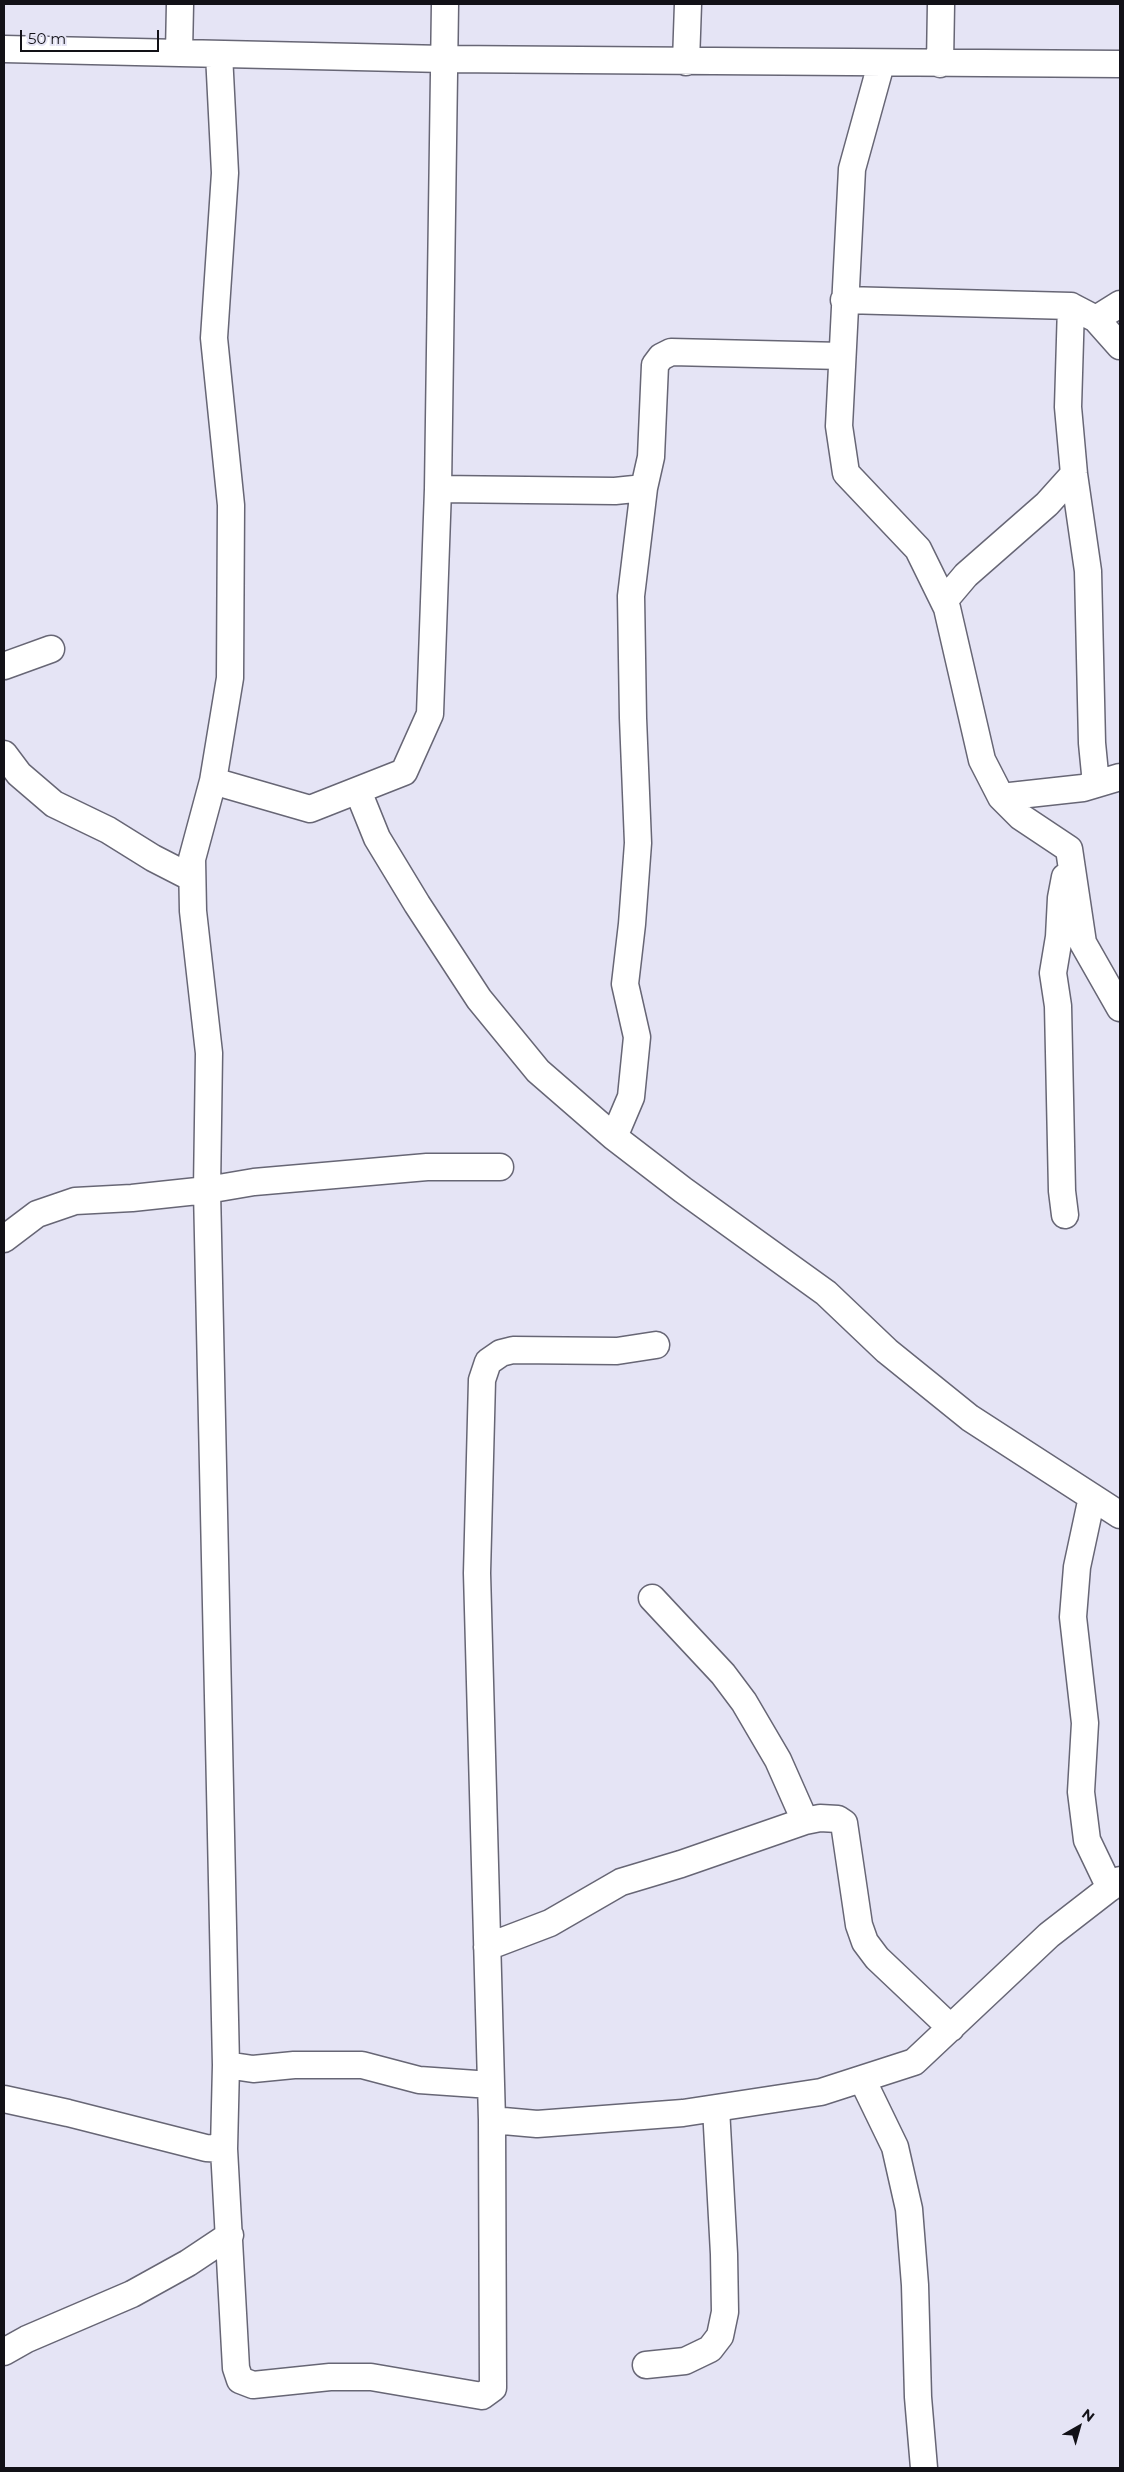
<!DOCTYPE html>
<style>
body{margin:0}
#map{position:relative;width:1124px;height:2472px;overflow:hidden;background:#e5e4f5;font-family:Montserrat,sans-serif}
canvas{display:block}
.frame{position:absolute;inset:0;border:5px solid #121117;pointer-events:none}
.north{position:absolute;left:1054px;top:2402px;width:50px;height:50px;-webkit-text-stroke:4px #e5e4f5;paint-order:stroke;rotate:38deg;font-size:14px;font-weight:700;line-height:20px;text-align:center;color:#121117}
.north::after{content:'';display:block;margin:auto;width:18px;height:22px;background:#121117;clip-path:polygon(50% 0,100% 100%,50% 72%,0 100%)}
.scale{position:absolute;left:20px;top:30px;width:139px;height:22px;box-sizing:border-box;border:2px solid #121117;border-top:0;padding-left:6px;font-size:15px;line-height:18px;white-space:nowrap;color:#121117;-webkit-text-stroke:4px #e5e4f5;paint-order:stroke}
</style>
<div id="map">
<canvas width="1124" height="2472"></canvas>
<div class="frame"></div>
<div class="north">N</div>
<div class="scale">50 m</div>
</div>
<script>
const g = document.querySelector('canvas').getContext('2d');
g.lineJoin = 'round';
const shape = rows => new Path2D(rows.map(r => 'M' + r).join(''));
function strokePath(path, color, width, dash) { g.strokeStyle = color; g.lineWidth = width; g.lineCap = dash ? 'butt' : 'round'; g.setLineDash(dash || []); g.stroke(path); }
const minor = shape([
 [4,49,444,59,1120,64],
 [179,53,180,4],
 [219,54,225,173,214,338,231,505,230,678,213,781,192,859,193,911,209,1053,207,1190,226,2065,224,2149,236,2368,240,2380,253,2385,330,2377,371,2377,482,2396,493,2388,492,2120,477,1573,482,1380,488,1362,501,1353,513,1350,617,1351,656,1345],
 [686,62,688,4],
 [881,64,852,169,839,426,846,473,918,549,947,608,982,760,1001,797,1021,817,1069,849,1083,943,1120,1008],
 [940,64,941,4],
 [844,300,1071,306,1096,319,1120,346],
 [1071,306,1068,407,1074,474,1088,571,1092,743,1096,784],
 [1096,319,1120,304],
 [438,489,615,491,644,488,651,457,655,365,661,357,671,352,842,356],
 [944,601,966,575,1047,504,1074,474],
 [4,666,51,649],
 [4,754,19,774,54,804,108,830,153,858,192,878],
 [213,781,310,809,404,772,430,714,438,489,445,4],
 [358,791,377,838,417,904,479,999,538,1071,614,1137,683,1190,826,1293,887,1351,970,1418,1120,1515],
 [1001,797,1083,788,1120,777],
 [1065,877,1061,898,1059,937,1053,973,1058,1006,1062,1191,1065,1215],
 [614,1137,631,1097,637,1037,625,984,632,924,638,843,633,718,631,596,644,488],
 [4,1239,37,1214,75,1201,132,1198,207,1190,254,1182,427,1167,500,1167],
 [1092,1497,1077,1567,1073,1617,1085,1723,1081,1792,1087,1840,1110,1888],
 [652,1598,723,1674,744,1702,778,1760,805,1821],
 [487,1947,550,1923,621,1882,681,1864,805,1821,820,1818,838,1819,844,1823,859,1925,865,1942,877,1958,951,2028],
 [226,2065,253,2069,294,2065,362,2065,419,2080,491,2085],
 [862,2079,895,2147,909,2209,915,2285,918,2397,924,2468],
 [4,2099,68,2113,206,2148,224,2149],
 [492,2120,537,2124,683,2113,821,2092,914,2062,1049,1935,1120,1880],
 [4,2352,27,2339,132,2294,188,2263,230,2235],
 [646,2365,685,2361,710,2349,720,2336,725,2312,724,2254,716,2108]
]);
strokePath(minor, '#676675', 29);
strokePath(minor, '#fff', 26);
</script>
